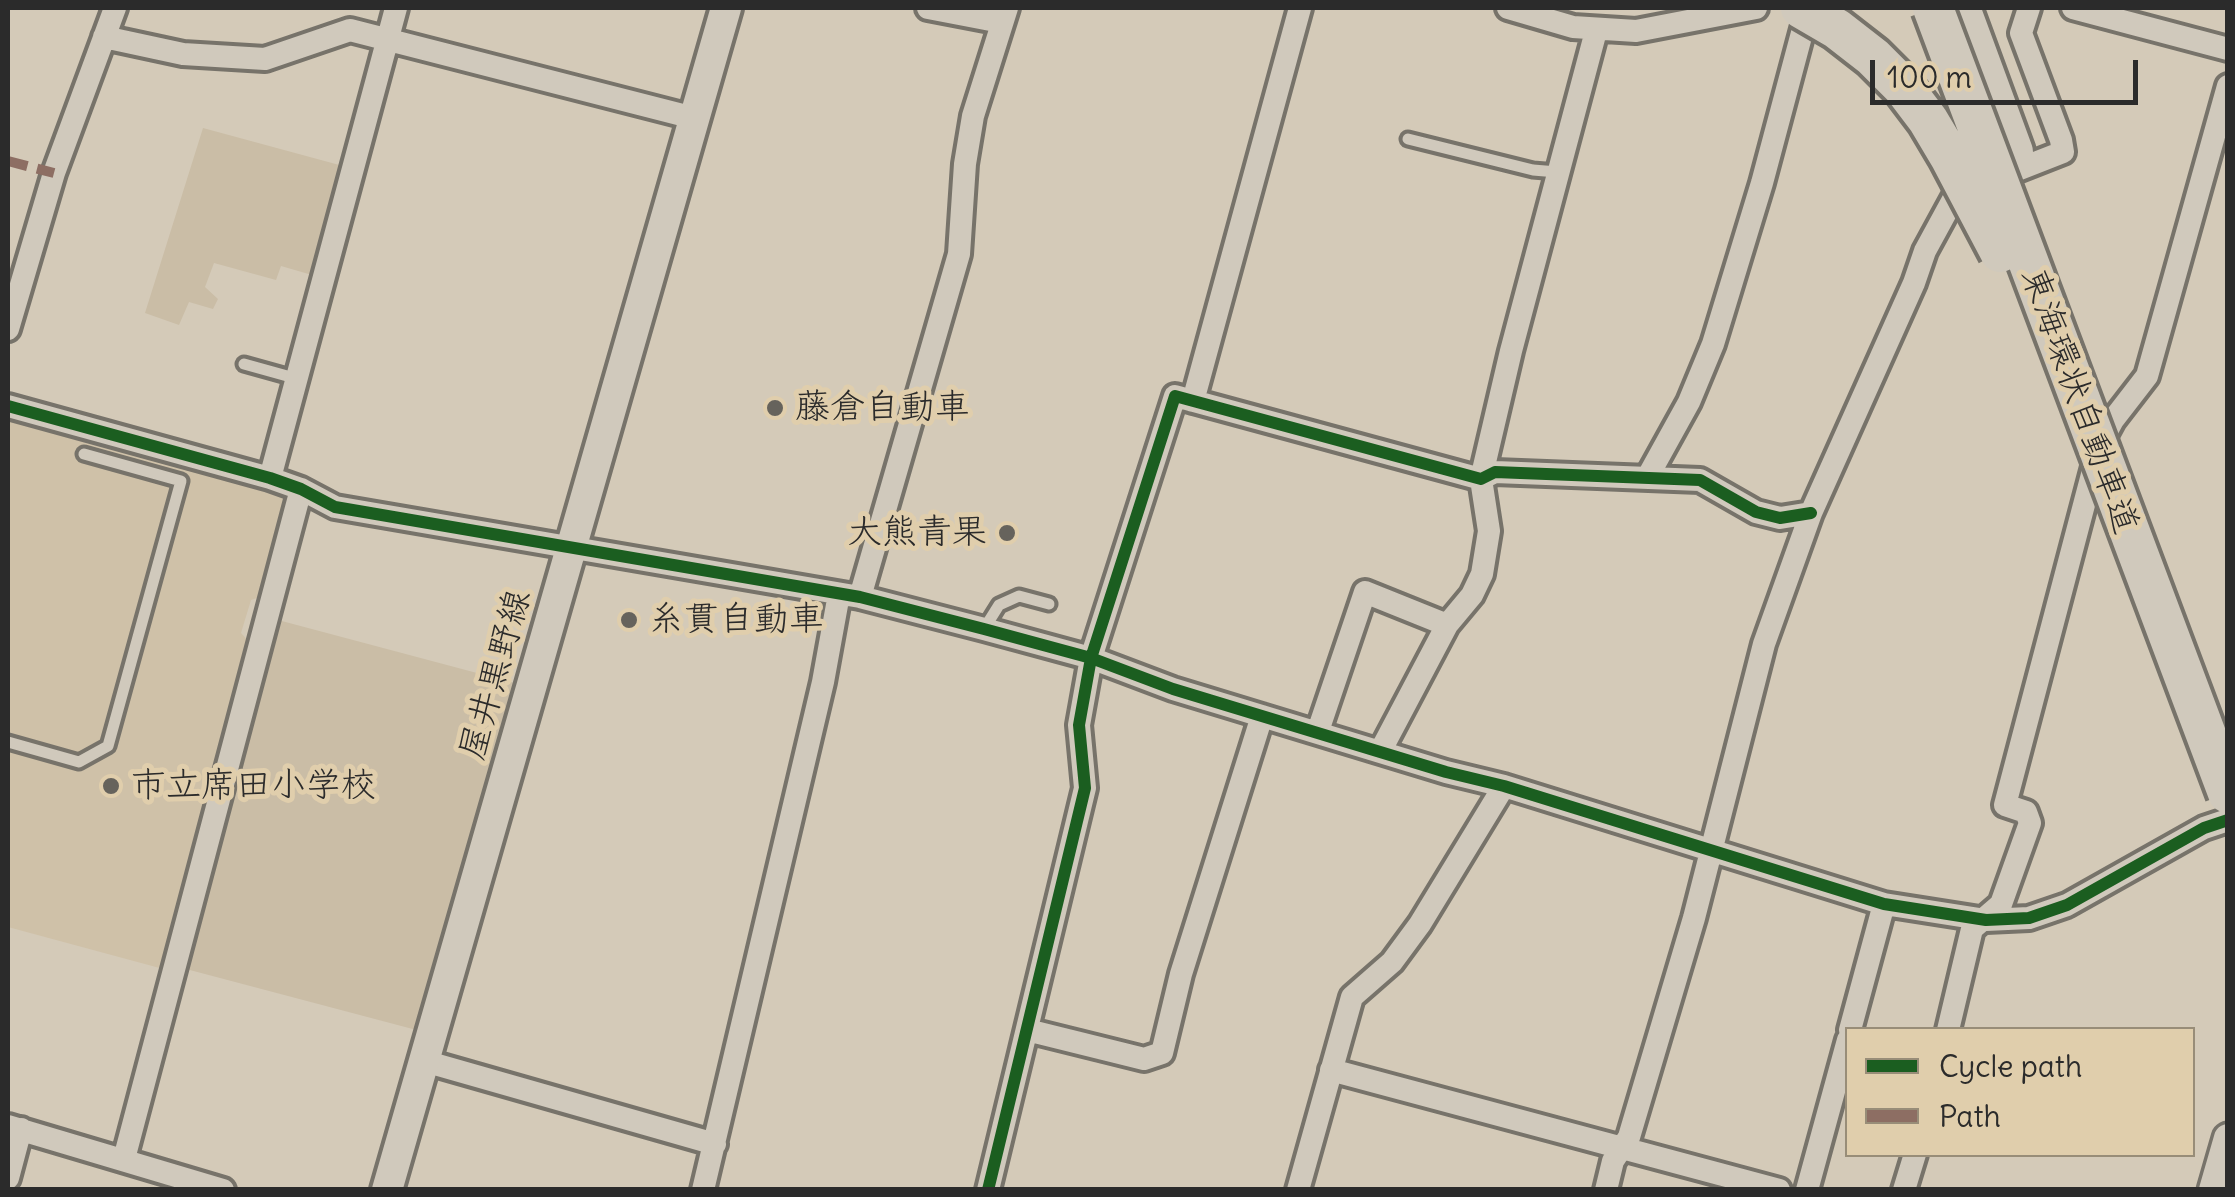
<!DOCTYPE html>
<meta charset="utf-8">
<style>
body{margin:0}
#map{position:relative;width:2235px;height:1197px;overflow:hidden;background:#d4cab8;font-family:Delius,sans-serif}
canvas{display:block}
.frame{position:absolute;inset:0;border:10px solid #2b2b2b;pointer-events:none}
.legend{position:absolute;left:1845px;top:1027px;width:350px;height:130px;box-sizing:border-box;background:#e0ceac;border:2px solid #988d78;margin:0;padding:12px 18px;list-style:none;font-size:30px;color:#2b2b2b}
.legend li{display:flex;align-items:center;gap:20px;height:50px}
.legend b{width:50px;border:2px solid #988d78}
.scale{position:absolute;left:1870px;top:60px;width:268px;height:45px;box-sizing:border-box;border:5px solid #2b2b2b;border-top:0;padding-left:12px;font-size:30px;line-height:35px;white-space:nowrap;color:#2b2b2b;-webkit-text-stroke:8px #e0ceac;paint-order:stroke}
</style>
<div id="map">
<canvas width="2235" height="1197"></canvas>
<div class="frame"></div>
<ul class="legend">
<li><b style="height:12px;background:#1b5e20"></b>Cycle path</li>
<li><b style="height:12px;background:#8d6e63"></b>Path</li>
</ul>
<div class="scale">100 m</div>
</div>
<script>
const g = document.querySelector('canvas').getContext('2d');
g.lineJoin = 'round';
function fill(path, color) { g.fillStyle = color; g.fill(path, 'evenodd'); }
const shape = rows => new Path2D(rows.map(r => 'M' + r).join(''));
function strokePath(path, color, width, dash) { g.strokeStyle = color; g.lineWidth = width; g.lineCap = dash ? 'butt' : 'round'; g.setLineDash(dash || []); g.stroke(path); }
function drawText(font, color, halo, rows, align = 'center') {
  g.font = font + ' Delius,"Klee One",sans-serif'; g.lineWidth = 10; g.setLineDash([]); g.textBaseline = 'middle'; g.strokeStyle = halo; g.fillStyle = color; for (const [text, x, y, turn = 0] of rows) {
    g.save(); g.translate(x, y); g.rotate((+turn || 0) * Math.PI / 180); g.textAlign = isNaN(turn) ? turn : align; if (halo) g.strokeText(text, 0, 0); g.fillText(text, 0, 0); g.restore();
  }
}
fill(shape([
 [15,419,284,493,291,500,266,595,251,600,241,633,252,645,167,970,8,927,8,423]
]), '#cfc1a8');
fill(shape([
 [203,128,343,166,312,275,281,266,276,280,214,263,205,287,218,299,213,309,189,302,179,325,145,313],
 [278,620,522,685,424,1032,186,969]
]), '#cabda6');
const service = shape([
 [1408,139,1533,170,1557,172],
 [244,364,298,379],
 [984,629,999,605,1019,596,1049,604],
 [8,742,79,762,108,746,181,481,84,454]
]);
const minor = shape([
 [928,8,1001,22],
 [1508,8,1573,27,1636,31,1756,8],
 [2073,8,2228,49],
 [104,37,183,54,265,59,350,30,694,118],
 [8,329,54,173,115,8],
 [1193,401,1300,8],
 [8,406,270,478,301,489,335,507,860,597,984,629,1091,658,1173,689,1446,772,1504,786,1884,904,1986,920,2029,918,2067,905,2204,828,2228,820],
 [270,478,396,8],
 [1647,478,1689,402,1713,344,1762,183,1803,29,1815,8],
 [860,597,959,254,965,164,973,116,1007,8],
 [1318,731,1365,592,1447,625,1472,595,1482,574,1489,531,1481,479,1511,351,1596,31],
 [1381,750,1447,625],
 [1027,1030,1144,1059,1162,1053,1181,974,1262,716],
 [1850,1030,1884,904],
 [1948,1030,1972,929,2001,904,2030,823,2026,812,2005,805,2100,444,2113,420,2147,376,2228,86],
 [424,1061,715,1144],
 [1331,1070,1779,1190],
 [8,1126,223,1190],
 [124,1159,301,489],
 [8,1178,21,1129],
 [703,1190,823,682,839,594],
 [988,1190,1085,788,1079,725,1091,658,1175,396,1481,479,1495,472,1700,480,1756,512,1780,518,1811,513],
 [1298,1190,1352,997,1392,962,1420,924,1504,786],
 [1606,1190,1613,1161,1629,1137,1694,918,1764,644,1811,513,1914,283,1925,251,1956,194,2063,152,2061,140,2021,33,2029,8],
 [1807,1190,1848,1040],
 [1904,1190,1915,1154]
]);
const tertiary = shape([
 [2213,1190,2228,1138]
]);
const secondary = shape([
 [387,1190,726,8]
]);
const motorway = shape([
 [1960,8,2013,152]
]);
strokePath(service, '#77736a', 19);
strokePath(minor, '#77736a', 30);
strokePath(tertiary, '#77736a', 35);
strokePath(secondary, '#77736a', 38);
strokePath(motorway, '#77736a', 48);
strokePath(service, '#d0c9bc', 11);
strokePath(minor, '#d0c9bc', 22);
strokePath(tertiary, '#d0c9bc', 28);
strokePath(secondary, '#d0c9bc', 30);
strokePath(motorway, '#d0c9bc', 40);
const motorwayBridge = shape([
 [1801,8,1837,29,1873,57,1903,87,1928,120,1950,157,2000,252],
 [1933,8,2228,793]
]);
strokePath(motorwayBridge, '#77736a', 48, []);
strokePath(motorwayBridge, '#d0c9bc', 40);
strokePath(shape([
 [8,161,54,173]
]), '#8d6e63', 10, [20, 10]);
strokePath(shape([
 [8,406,270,478,301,489,335,507,860,597,984,629,1091,658,1173,689,1446,772,1504,786,1884,904,1986,920,2029,918,2067,905,2204,828,2228,820],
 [988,1190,1085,788,1079,725,1091,658,1175,396,1481,479,1495,472,1700,480,1756,512,1780,518,1811,513]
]), '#1b5e20', 12);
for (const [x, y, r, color] of [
 [775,408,10,"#66635c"],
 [1007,533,10,"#66635c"],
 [629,620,10,"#66635c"],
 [111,786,10,"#66635c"]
]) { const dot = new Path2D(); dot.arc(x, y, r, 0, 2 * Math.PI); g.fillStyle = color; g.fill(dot); strokePath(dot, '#e0ceac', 4); }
drawText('35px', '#2b2b2b', '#e0ceac', [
 ["東海環状自動車道",2079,401,70],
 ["屋井黒野線",496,675,-74]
]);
drawText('35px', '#2b2b2b', '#e0ceac', [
 ["藤倉自動車",795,408],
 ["大熊青果",987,533,"right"],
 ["糸貫自動車",649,620],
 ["市立席田小学校",131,786]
], 'left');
</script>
